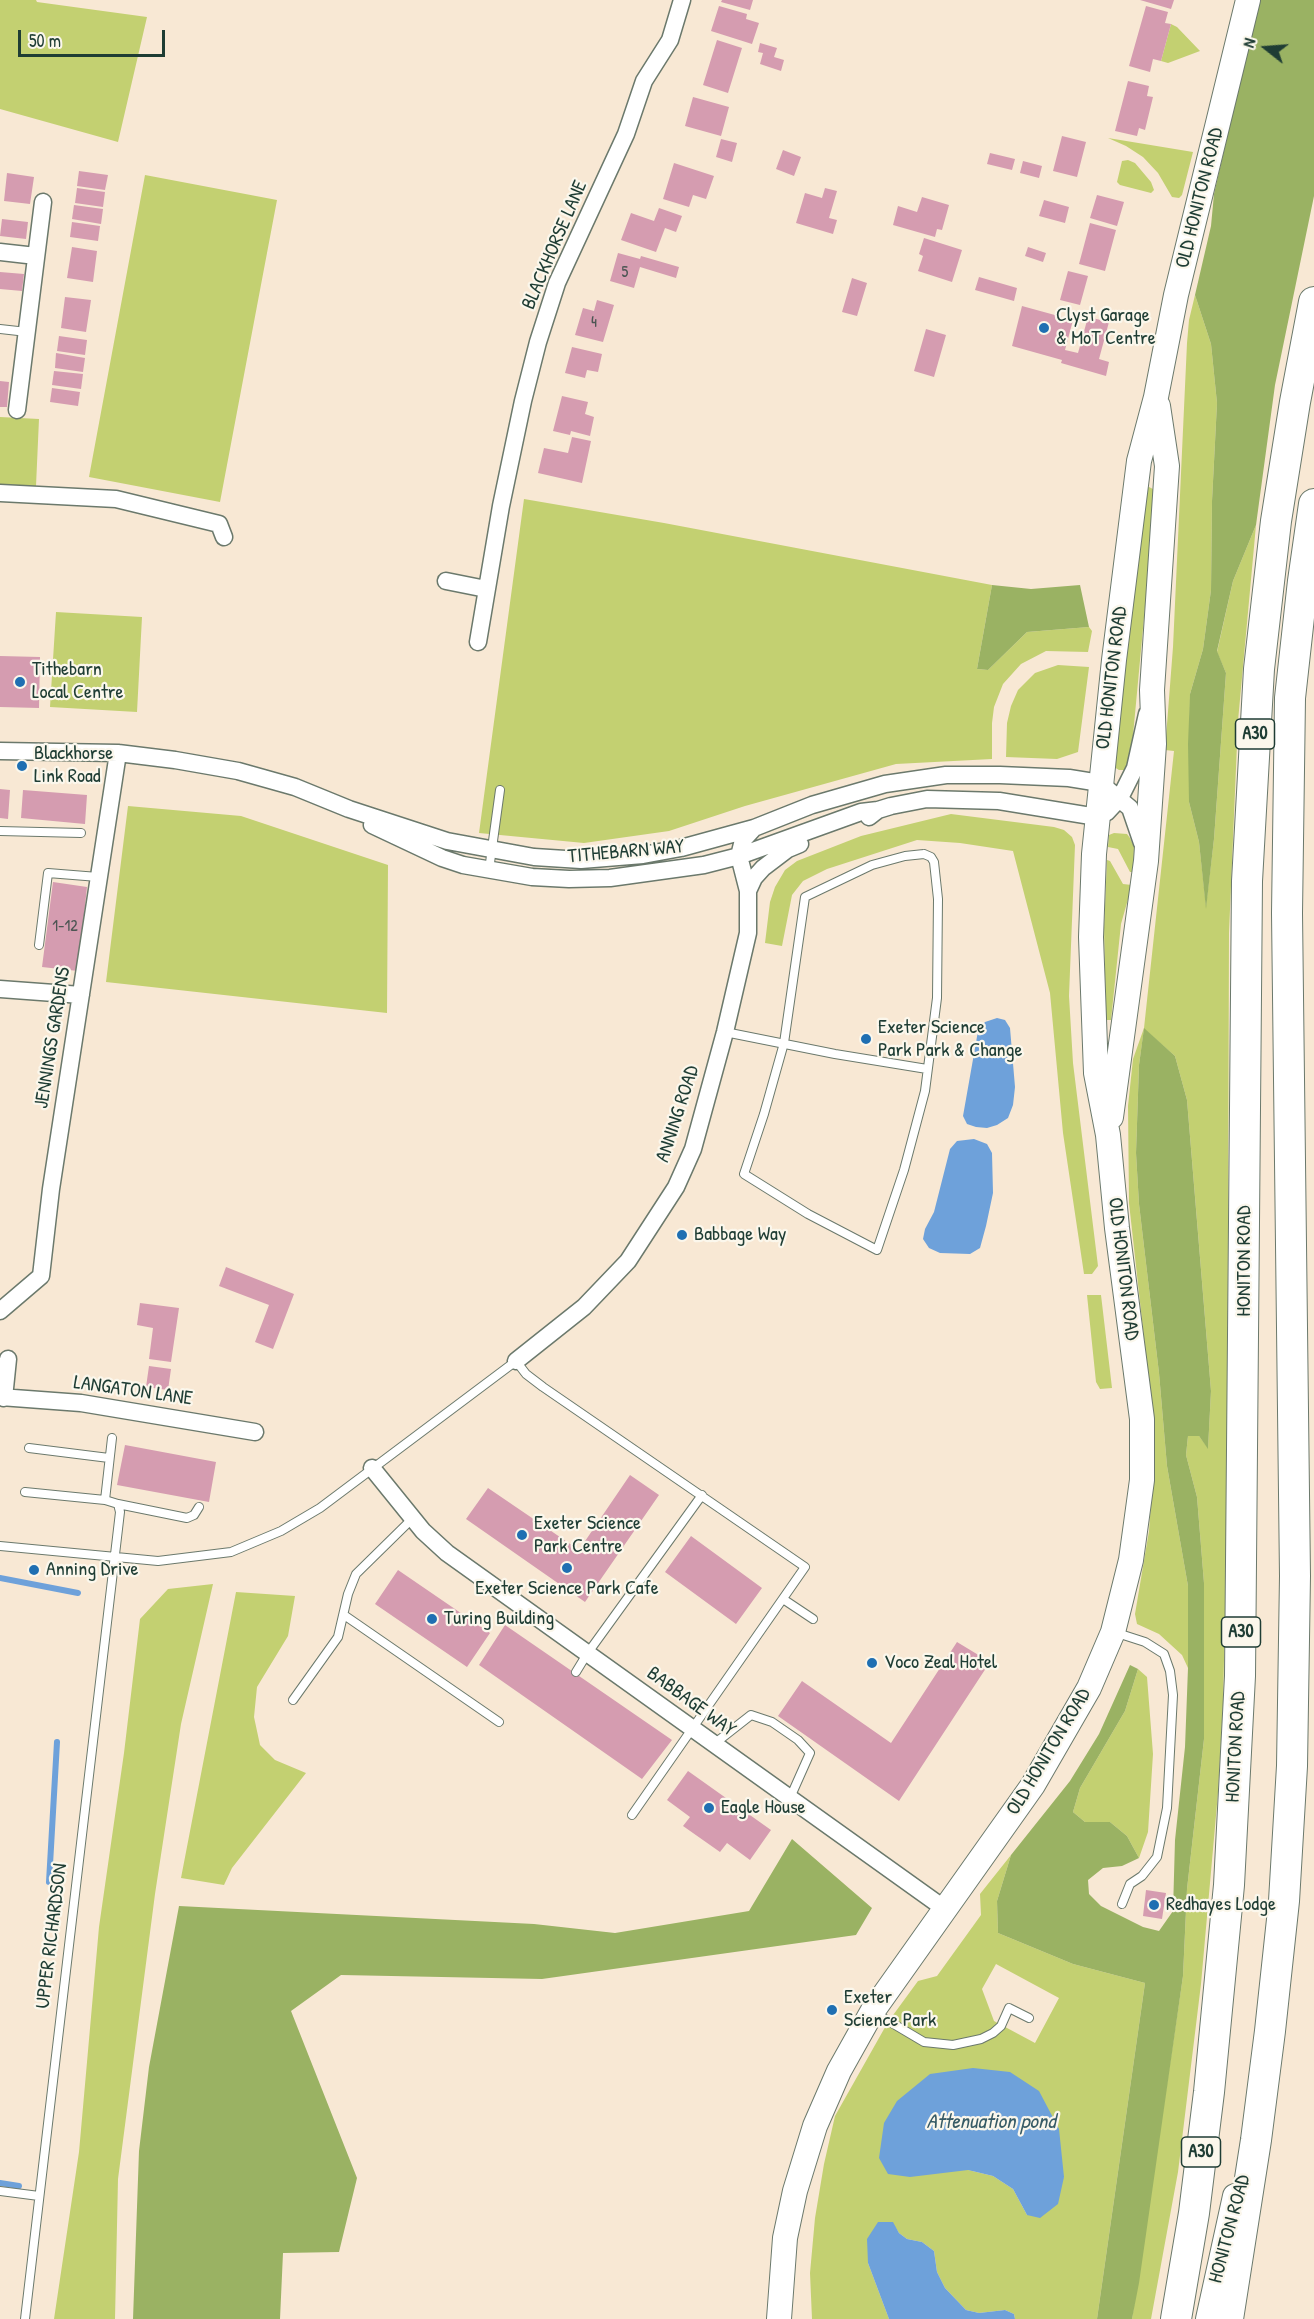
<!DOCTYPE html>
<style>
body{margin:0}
#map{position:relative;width:1314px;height:2319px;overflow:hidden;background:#f8e8d4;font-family:"Patrick Hand",sans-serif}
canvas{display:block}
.north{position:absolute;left:1236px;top:18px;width:60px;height:60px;-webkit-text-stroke:4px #fbf7ec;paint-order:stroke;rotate:287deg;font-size:16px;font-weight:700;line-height:24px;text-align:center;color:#1f3d34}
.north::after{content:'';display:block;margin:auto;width:21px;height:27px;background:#1f3d34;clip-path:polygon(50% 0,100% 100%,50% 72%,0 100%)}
.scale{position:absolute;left:18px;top:30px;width:147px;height:27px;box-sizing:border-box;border:3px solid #1f3d34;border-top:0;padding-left:8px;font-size:18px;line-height:21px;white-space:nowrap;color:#1f3d34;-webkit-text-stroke:4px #fbf7ec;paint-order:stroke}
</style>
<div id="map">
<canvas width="1314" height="2319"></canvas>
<div class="north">N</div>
<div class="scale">50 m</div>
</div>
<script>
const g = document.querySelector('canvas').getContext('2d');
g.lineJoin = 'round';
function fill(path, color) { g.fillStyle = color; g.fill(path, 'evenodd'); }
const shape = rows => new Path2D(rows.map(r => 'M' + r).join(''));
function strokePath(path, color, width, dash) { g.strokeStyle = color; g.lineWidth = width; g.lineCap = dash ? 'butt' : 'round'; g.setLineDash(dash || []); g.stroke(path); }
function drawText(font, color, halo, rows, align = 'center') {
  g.font = font + ' "Patrick Hand",sans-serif'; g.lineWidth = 4.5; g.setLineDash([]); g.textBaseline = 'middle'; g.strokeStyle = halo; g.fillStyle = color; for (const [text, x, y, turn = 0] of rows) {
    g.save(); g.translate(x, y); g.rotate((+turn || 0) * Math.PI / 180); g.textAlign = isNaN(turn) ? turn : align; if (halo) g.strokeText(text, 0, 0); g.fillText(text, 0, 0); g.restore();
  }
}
fill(shape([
 [0,0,36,0,37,2,147,17,118,142,0,109],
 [1171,24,1177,27,1200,51,1168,63,1161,61],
 [1108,138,1193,152,1182,195,1179,198,1172,197,1158,173,1143,157,1126,146],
 [1128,160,1135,163,1151,182,1154,190,1151,193,1120,185,1117,182,1122,161],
 [145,175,277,200,220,502,89,477],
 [1195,295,1211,344,1217,403,1212,501,1211,590,1203,649,1190,694,1189,802,1199,842,1206,906,1214,839,1226,673,1217,652,1233,581,1256,525,1238,721,1229,933,1227,1528,1223,1704,1218,1793,1201,1984,1178,2172,1151,2319,1132,2319,1183,1976,1187,1889,1204,1739,1204,1583,1197,1497,1186,1455,1188,1436,1199,1436,1208,1448,1211,1391,1198,1233,1187,1100,1175,1056,1144,1029,1139,1065,1136,1153,1139,1204,1159,1373,1167,1466,1188,1586,1188,1668,1182,1655,1159,1634,1137,1624,1135,1614,1149,1531,1153,1474,1152,1410,1129,1203,1128,1106,1133,1059,1144,1028,1174,751,1165,750,1173,647,1187,343,1189,320],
 [0,417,39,419,36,486,0,486],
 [1149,487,1155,490,1155,500,1132,746,1128,766,1124,770,1119,770,1114,767,1145,489],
 [524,499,664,523,992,585,977,669,988,670,1027,632,1089,627,1092,631,1088,652,1046,651,1021,664,1003,684,994,707,992,723,992,759,896,764,745,806,669,831,584,843,479,833],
 [56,612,142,617,137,712,50,707],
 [1058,665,1089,667,1078,752,1057,759,1006,757,1007,723,1011,706,1018,690,1035,673],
 [128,806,241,816,388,865,387,1013,106,982],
 [951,814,1054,827,1064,830,1072,837,1075,845,1069,996,1073,1063,1098,1266,1092,1274,1084,1274,1063,1133,1050,993,1013,851,960,843,917,840,827,869,803,881,792,895,782,946,765,943,770,902,775,887,785,870,797,861,861,836],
 [1114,833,1127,834,1130,838,1134,847,1133,872,1130,872,1118,849,1108,847,1109,835],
 [1107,860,1110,861,1123,884,1132,885,1121,924,1111,1020,1106,1020,1104,928],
 [1087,1295,1101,1295,1112,1388,1100,1389,1096,1382],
 [213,1584,181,1724,155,1894,118,2179,115,2319,54,2319,79,2152,99,1927,124,1753,140,1619,168,1589],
 [236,1592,295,1596,288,1636,257,1687,254,1717,260,1745,275,1760,306,1773,232,1868,224,1885,181,1878],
 [1138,1669,1147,1677,1153,1754,1148,1832,1139,1858,1127,1836,1110,1822,1085,1822,1073,1812,1080,1788,1125,1711],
 [1011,1855,997,1901,998,1933,1073,1964,1145,1983,1097,2319,1015,2319,1014,2314,1005,2310,979,2313,966,2310,945,2288,937,2272,934,2251,922,2242,907,2239,899,2233,892,2222,868,2263,889,2319,812,2319,810,2273,815,2218,824,2164,835,2116,888,2022,918,1981,937,1976,981,1915,980,1894],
 [996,1964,1059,1998,1035,2043,994,2021,982,1989],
 [968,2170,1064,2177,1027,2215,1013,2189,993,2176]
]), '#c3d071');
fill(shape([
 [1259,0,1314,0,1314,196,1275,385,1256,525,1233,581,1217,651,1226,673,1214,839,1206,909,1199,842,1189,802,1188,744,1190,694,1203,649,1211,590,1212,501,1217,403,1211,344,1195,295,1211,226,1214,194],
 [992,585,1031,589,1080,585,1089,627,1027,632,988,670,977,669],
 [1144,1028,1175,1056,1187,1100,1211,1391,1208,1449,1199,1436,1188,1436,1186,1455,1197,1497,1204,1583,1204,1739,1187,1889,1183,1976,1139,2283,1132,2319,1097,2319,1145,1983,1073,1964,998,1933,997,1901,1011,1855,1070,1781,1099,1734,1130,1665,1138,1669,1125,1711,1080,1788,1073,1812,1085,1822,1110,1822,1127,1836,1139,1858,1122,1866,1103,1868,1088,1880,1089,1894,1101,1906,1143,1927,1159,1931,1173,1911,1175,1840,1185,1747,1188,1668,1188,1586,1167,1466,1159,1373,1139,1204,1136,1153,1139,1065],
 [792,1839,872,1908,856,1935,542,1979,341,1975,291,2011,357,2178,339,2252,283,2253,280,2319,133,2319,139,2151,149,2067,179,1906,534,1924,615,1933,749,1911]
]), '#9ab263');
fill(shape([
 [997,1018,1005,1020,1010,1028,1015,1087,1013,1105,1008,1118,997,1125,987,1128,976,1127,967,1124,963,1116,978,1031,985,1022],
 [974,1139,987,1144,992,1153,993,1193,986,1226,980,1248,970,1254,940,1253,929,1248,923,1239,925,1229,934,1212,950,1149,957,1141],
 [973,2068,1010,2072,1039,2091,1059,2129,1064,2177,1058,2204,1040,2218,1027,2215,1013,2189,993,2176,968,2170,910,2177,888,2174,879,2158,884,2123,897,2101,930,2074],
 [878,2222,893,2222,899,2233,907,2239,922,2242,934,2251,937,2272,945,2288,966,2310,979,2313,1005,2310,1014,2314,1015,2319,889,2319,868,2263,867,2239]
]), '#6ea1da');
strokePath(shape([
 [0,1578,78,1593],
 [49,1882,57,1742],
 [0,2183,19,2186]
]), '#6ea1da', 6);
fill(shape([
 [722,0,753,0,750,10,721,2],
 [1140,0,1174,0,1171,9],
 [719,6,747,14,746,19,759,23,752,44,711,31],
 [1146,6,1168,12,1165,23,1171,24,1161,61,1153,59,1150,72,1129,66],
 [717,40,742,48,728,93,703,85],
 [760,43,777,48,774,57,784,60,781,71,760,64,763,53,758,52],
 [1128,81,1149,86,1147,96,1153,97,1145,130,1139,128,1137,136,1115,131],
 [693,97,729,107,721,136,685,126],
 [1062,136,1086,142,1077,177,1053,171],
 [721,139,737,143,732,162,716,157],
 [783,150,801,157,794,176,776,169],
 [990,153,1015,159,1012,170,987,164],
 [1023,161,1042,166,1039,178,1020,173],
 [674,163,714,176,706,199,693,195,689,207,663,199],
 [79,171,108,175,105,190,77,186],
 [7,173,34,177,30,204,4,201],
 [77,188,105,192,103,207,75,203],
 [825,188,837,191,829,218,837,220,833,234,796,223,805,193,822,198],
 [1097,195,1124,202,1117,226,1090,218],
 [922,197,949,205,942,230,937,229,935,237,893,225,898,206,917,212],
 [1044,200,1069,207,1065,223,1039,216],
 [74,205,103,209,101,224,72,219],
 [659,208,682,216,676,232,665,228,656,252,621,240,631,213,654,221],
 [2,219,28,222,26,239,0,236],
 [72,222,100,226,98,241,70,237],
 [1090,223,1116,230,1105,271,1079,264],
 [924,238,962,250,952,282,918,271,923,256,919,254],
 [72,247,97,251,93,282,67,278],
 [1028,247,1046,253,1043,262,1025,256],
 [618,253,640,259,641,256,679,267,676,278,640,267,634,288,610,281],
 [1068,271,1088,276,1080,305,1060,300],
 [0,272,24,274,22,291,0,289],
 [979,277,1017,288,1014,301,975,290],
 [852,278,867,283,857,316,842,312],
 [65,297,91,300,86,332,61,328],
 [597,300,614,305,603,342,575,335,583,308,594,311],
 [1022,306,1073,320,1065,350,1078,353,1088,317,1109,322,1099,359,1109,362,1106,376,1061,363,1062,360,1012,346],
 [926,329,946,335,934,377,914,371],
 [59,336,87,340,85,355,57,351],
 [572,347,602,354,598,372,587,370,585,378,565,373],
 [56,353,85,358,83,372,55,368],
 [54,371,83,374,81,389,52,385],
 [0,381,9,382,7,407,0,407],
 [52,388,80,392,78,406,50,402],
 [562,396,588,402,585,414,594,417,590,436,571,431,570,435,553,431],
 [572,437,591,441,582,483,538,473,544,448,568,453],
 [0,656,40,657,39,708,0,707],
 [0,789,10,790,8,819,0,818],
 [23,790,87,795,85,824,21,818],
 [53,882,87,887,78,971,42,967],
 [226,1267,294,1294,273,1349,255,1342,269,1305,219,1286],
 [140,1303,179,1308,171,1362,149,1359,153,1328,137,1325],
 [149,1366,171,1369,168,1390,146,1387],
 [125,1445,216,1462,209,1502,117,1485],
 [630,1475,659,1495,585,1602,466,1519,488,1488,579,1550],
 [691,1536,762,1588,736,1624,665,1572],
 [398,1570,490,1633,467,1667,375,1604],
 [505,1625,672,1740,642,1779,479,1665],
 [957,1642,990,1662,899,1801,778,1716,802,1681,891,1743],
 [688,1771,771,1830,750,1860,727,1843,720,1852,683,1826,690,1817,667,1800],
 [1146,1890,1166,1893,1162,1919,1143,1916]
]), '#d59cb0');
const lane = shape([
 [0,329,27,332],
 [0,831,81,833],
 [924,854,931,857,934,862,938,899,937,998,925,1091,904,1170,877,1250,808,1214,744,1174,764,1114,784,1043,805,897,872,865,905,856,924,854],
 [489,870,500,790],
 [39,945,48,873,98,877],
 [725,1032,835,1054,927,1069],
 [29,1448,109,1458],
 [25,1492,105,1500,118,1504,120,1512,25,2319],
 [105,1500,112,1438],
 [118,1504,187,1518,194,1515,199,1507],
 [0,1546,158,1561,231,1552,281,1531,320,1508,516,1361,526,1374,543,1387,805,1567,632,1815],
 [783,1599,813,1619],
 [344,1615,499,1722],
 [1114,1632,1145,1642,1164,1654,1170,1671,1173,1695,1167,1808,1157,1857,1142,1876,1130,1884,1122,1904],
 [576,1672,587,1654,702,1495],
 [293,1700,338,1637,348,1594,356,1574,412,1519],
 [714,1744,751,1715,772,1722,798,1740,810,1753,790,1798],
 [875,2013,924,2042,953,2045,981,2039,993,2033,1001,2026,1009,2008,1029,2018],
 [0,2191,39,2196]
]);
const street = shape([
 [0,252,36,256],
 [17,410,43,202],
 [0,493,116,499,219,524,224,537],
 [446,581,486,589],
 [478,642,501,506,523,401,538,342,557,283,626,134,644,81,670,40,682,0],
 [0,751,118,753,175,760,238,771,295,787,349,809,447,841,534,857,581,860,643,855,681,848,754,828,812,805,885,784,946,775,1000,775,1069,778,1100,783,1130,808,1142,843],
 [869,817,878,810,891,806,927,799,999,801,1097,817,1107,812,1120,798,1135,768,1147,714],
 [372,825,442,858,463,865,532,877,569,879,610,878,704,865,739,856,861,812,878,810],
 [748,891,754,878,763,868,788,849,800,844],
 [0,989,81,995],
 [0,1311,41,1276,51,1189,118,753],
 [516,1361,584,1307,628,1261,676,1187,693,1149,725,1032,748,933,748,891,739,856,743,840,754,828],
 [0,1397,81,1403,255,1432],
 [4,1398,8,1359],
 [372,1468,423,1531,447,1553,945,1909]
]);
const secondary = shape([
 [1111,1117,1146,861,1154,744,1152,690,1167,466,1158,406],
 [779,2319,785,2238,795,2191,815,2126,839,2071,872,2012,1033,1785,1089,1688,1113,1632,1131,1560,1142,1480,1142,1419,1117,1228,1108,1135,1096,1073,1091,937,1094,854,1114,660,1139,461,1156,397,1176,295,1248,0],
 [1208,2319,1235,2196]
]);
const highway = shape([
 [1176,2319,1194,2213,1209,2092,1229,1885,1240,1676,1247,881,1259,669,1276,521,1295,402,1314,302],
 [1228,2319,1256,2140,1270,2031,1284,1901,1292,1766,1295,1576,1287,913,1290,698,1303,581,1314,504]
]);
strokePath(lane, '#6b796c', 10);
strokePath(street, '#6b796c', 19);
strokePath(secondary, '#6b796c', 26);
strokePath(highway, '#6b796c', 32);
strokePath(lane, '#fff', 8);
strokePath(street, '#fff', 16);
strokePath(secondary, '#fff', 24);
strokePath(highway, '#fff', 30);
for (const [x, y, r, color] of [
 [1044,328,6,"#1f6fb2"],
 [20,682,6,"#1f6fb2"],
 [22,766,6,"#1f6fb2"],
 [866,1039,6,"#1f6fb2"],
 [682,1235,6,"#1f6fb2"],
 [522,1535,6,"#1f6fb2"],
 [567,1568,6,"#1f6fb2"],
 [34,1570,6,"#1f6fb2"],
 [432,1619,6,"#1f6fb2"],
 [872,1663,6,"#1f6fb2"],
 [709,1808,6,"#1f6fb2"],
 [1154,1905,6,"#1f6fb2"],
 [832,2010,6,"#1f6fb2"]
]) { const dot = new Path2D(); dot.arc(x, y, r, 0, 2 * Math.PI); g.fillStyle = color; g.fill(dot); strokePath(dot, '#fbf7ec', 2); }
drawText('16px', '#4c5553', null, [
 ["5",625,273],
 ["4",594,323],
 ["1-12",65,927]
]);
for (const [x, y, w] of [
 [1255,734,39],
 [1241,1632,39],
 [1201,2152,39]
]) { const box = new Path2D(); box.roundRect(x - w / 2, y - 15, w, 30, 4.5); g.fillStyle = '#fbf7ec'; g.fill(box); strokePath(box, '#1f3d34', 1.5); }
drawText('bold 18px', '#1f3d34', null, [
 ["A30",1255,734],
 ["A30",1241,1632],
 ["A30",1201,2152]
]);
drawText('20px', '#1f3d34', '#fbf7ec', [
 ["OLD HONITON ROAD",1200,198,-76],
 ["BLACKHORSE LANE",555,245,-67],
 ["OLD HONITON ROAD",1112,678,-83],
 ["TITHEBARN WAY",626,852,-5],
 ["JENNINGS GARDENS",53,1038,-81],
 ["ANNING ROAD",678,1114,-72],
 ["HONITON ROAD",1245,1261,-90],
 ["OLD HONITON ROAD",1123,1269,83],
 ["LANGATON LANE",133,1391,8],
 ["BABBAGE WAY",691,1702,36],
 ["HONITON ROAD",1236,1747,-87],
 ["OLD HONITON ROAD",1049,1752,-59],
 ["UPPER RICHARDSON",52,1936,-83],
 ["HONITON ROAD",1230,2229,-75]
]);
drawText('20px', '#1f3d34', '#fbf7ec', [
 ["Clyst Garage",1056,316],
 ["& MoT Centre",1056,339],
 ["Tithebarn",32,670],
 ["Local Centre",32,693],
 ["Blackhorse",34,754],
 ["Link Road",34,777],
 ["Exeter Science",878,1028],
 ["Park Park & Change",878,1051],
 ["Babbage Way",694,1235],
 ["Exeter Science",534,1524],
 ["Park Centre",534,1547],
 ["Anning Drive",46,1570],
 ["Exeter Science Park Cafe",567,1589,"center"],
 ["Turing Building",444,1619],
 ["Voco Zeal Hotel",884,1663],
 ["Eagle House",721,1808],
 ["Redhayes Lodge",1166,1905],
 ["Exeter",844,1998],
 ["Science Park",844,2021]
], 'left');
drawText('italic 21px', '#375b66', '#fbf7ec', [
 ["Attenuation pond",991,2122]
]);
</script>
